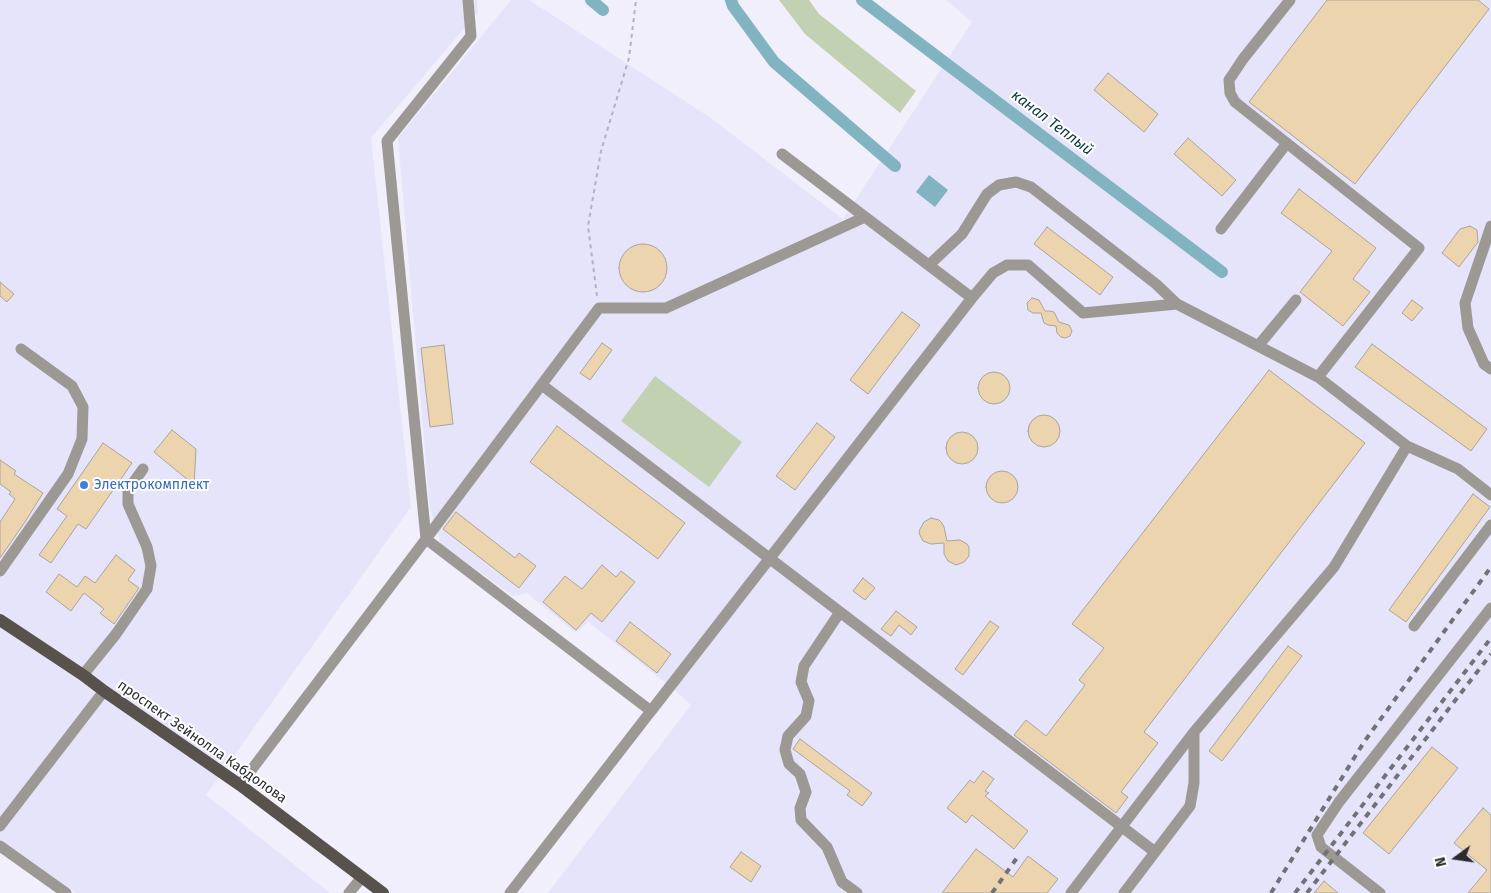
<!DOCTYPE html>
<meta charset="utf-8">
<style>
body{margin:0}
#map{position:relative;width:1491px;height:893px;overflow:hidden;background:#f0effb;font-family:"Fira Sans",sans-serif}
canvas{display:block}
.north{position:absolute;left:1431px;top:833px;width:50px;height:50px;-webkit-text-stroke:4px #fff;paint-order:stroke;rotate:256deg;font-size:14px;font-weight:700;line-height:20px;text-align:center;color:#2a2a2e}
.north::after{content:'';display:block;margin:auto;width:18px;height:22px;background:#2a2a2e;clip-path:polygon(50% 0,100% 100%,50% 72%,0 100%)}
</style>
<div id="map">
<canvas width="1491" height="893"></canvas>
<div class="north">N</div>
</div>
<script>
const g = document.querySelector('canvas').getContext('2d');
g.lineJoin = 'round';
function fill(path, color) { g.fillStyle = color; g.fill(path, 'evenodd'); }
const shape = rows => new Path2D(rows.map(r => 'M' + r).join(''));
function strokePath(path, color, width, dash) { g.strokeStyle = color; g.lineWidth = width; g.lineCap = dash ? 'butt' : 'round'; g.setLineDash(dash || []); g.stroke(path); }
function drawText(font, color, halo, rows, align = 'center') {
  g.font = font + ' "Fira Sans",sans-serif'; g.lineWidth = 4; g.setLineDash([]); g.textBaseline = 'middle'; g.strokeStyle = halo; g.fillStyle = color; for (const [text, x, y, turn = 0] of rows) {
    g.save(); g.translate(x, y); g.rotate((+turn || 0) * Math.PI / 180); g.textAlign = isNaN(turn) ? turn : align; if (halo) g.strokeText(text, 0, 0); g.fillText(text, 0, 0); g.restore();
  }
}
fill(shape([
 [0,0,477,0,478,12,371,138,411,507,206,795,330,893,76,893,0,839],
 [511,0,529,0,708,116,843,219,972,22,946,0,1491,0,1491,893,548,893,691,705,671,687,588,622,576,633,527,593,513,596,441,544,430,509,398,138]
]), '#e6e4fa');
fill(shape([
 [779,0,809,0,819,14,916,91,900,113,805,34],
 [655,376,742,442,709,487,621,421]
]), '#c2d1b2');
fill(shape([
 [929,175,948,190,935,207,916,192]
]), '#81b3c1');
strokePath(shape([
 [591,0,603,10],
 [731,0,733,6,774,62,895,166],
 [862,0,1222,272]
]), '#81b3c1', 12);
const building = shape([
 [1327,0,1478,0,1489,9,1355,184,1249,102,1327,0],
 [1108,73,1158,114,1144,132,1094,90,1108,73],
 [1188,138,1236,180,1222,196,1174,154,1188,138],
 [1299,189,1376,248,1353,279,1370,292,1343,326,1300,292,1332,251,1281,213,1299,189],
 [1470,226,1477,230,1478,242,1459,267,1442,253,1460,229,1470,226],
 [1047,227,1113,277,1100,295,1034,244,1047,227],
 '619 268a24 24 0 1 1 48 0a24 24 0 1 1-48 0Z',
 [0,282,14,294,7,302,0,296,0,282],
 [1032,298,1039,300,1045,311,1050,311,1054,312,1059,322,1069,325,1072,331,1070,336,1065,338,1061,337,1057,333,1056,326,1048,325,1044,323,1041,313,1033,313,1028,310,1027,303,1032,298],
 [1412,300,1423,308,1412,321,1402,313,1412,300],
 [902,312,920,325,868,394,850,380,902,312],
 [602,343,612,350,590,380,580,373,602,343],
 [1372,344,1487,429,1471,451,1355,367,1372,344],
 [444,345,453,424,430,427,421,348,444,345],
 [1269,370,1365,443,1144,732,1158,743,1121,792,1128,797,1116,813,1014,735,1026,720,1046,736,1085,685,1079,680,1104,648,1072,624,1269,370],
 '978 388a16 16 0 1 1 32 0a16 16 0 1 1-32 0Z',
 '1028 431a16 16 0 1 1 32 0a16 16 0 1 1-32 0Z',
 [817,423,835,437,795,490,776,476,817,423],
 [557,426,685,523,658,559,530,462,557,426],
 [172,430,196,449,194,485,154,452,172,430],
 '946 448a16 16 0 1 1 32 0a16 16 0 1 1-32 0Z',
 [103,443,132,463,86,529,78,524,51,563,39,555,67,516,57,509,103,443],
 [0,460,16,471,14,474,43,493,25,522,0,558,0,522,15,499,9,494,11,492,0,484,0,460],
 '986 487a16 16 0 1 1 32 0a16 16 0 1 1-32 0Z',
 [1473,494,1490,507,1406,622,1389,610,1473,494],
 [456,512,515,558,519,553,536,566,519,588,443,529,456,512],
 [931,518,939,520,942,523,944,527,947,541,960,540,967,544,969,547,969,556,964,562,956,565,948,561,944,554,944,543,931,544,923,541,919,533,920,529,924,522,931,518],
 [116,555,135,570,128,580,139,588,114,624,100,613,104,609,84,593,71,611,46,592,59,574,77,587,85,576,95,583,116,555],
 [602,565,616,577,621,571,635,582,602,622,591,613,576,630,543,602,565,576,582,589,602,565],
 [863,578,875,588,865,600,853,591,863,578],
 [896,611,917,627,911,635,899,625,891,636,881,629,896,611],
 [990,621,999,627,963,675,955,669,990,621],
 [630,622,671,654,657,673,616,641,630,622],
 [1288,646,1302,656,1222,761,1209,751,1288,646],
 [800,739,872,793,862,806,847,795,850,791,793,749,800,739],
 [1432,747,1458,768,1389,854,1363,833,1432,747],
 [983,771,994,779,985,791,989,793,985,796,1028,831,1014,849,972,815,966,823,947,808,970,780,974,783,983,771],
 [1483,808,1491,815,1491,893,1468,893,1487,870,1454,843,1483,808],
 [976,849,1013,877,1028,856,1058,879,1047,893,942,893,976,849],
 [741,852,761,866,751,882,730,867,741,852],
 [1324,881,1338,893,1314,893,1324,881]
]);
fill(building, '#ecd4ae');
strokePath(building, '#aba59c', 1);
strokePath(shape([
 [597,296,588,226,601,151,629,58,636,0]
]), '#b3b2bc', 2, [4, 4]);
strokePath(shape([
 [1290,0,1243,59,1229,80,1230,93,1235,102,1419,248,1318,377],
 [1491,226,1465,303,1468,328,1484,364,1491,369],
 [1221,229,1287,143],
 [929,265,962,234,987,194,999,185,1016,182,1031,187,1156,284,1177,304],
 [972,298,993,273,1007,265,1028,265,1083,313,1177,304,1318,377,1407,446],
 [1258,346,1296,300],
 [542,385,1155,852],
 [426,539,599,308,666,308,865,217],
 [426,539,387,141,471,36,468,0],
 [0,571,68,474,82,439,83,407,72,386,21,349],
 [840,612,804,666,801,682,809,701,806,716,788,736,785,750,789,764,800,774,806,792,800,808,801,820,827,847,842,882,857,893],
 [1414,626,1491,525],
 [83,675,116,634,147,589,151,566,147,547,128,504,128,490,143,469],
 [651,711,972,298,782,154],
 [240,785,426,539,651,711,510,893],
 [0,826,104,691],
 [0,846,66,893],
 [349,893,362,877],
 [1071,893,1194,732,1334,567,1407,446,1458,469,1491,495],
 [1124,893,1190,806,1194,783,1194,732],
 [1380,893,1321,847,1317,835,1339,802,1491,608]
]), '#9c9995', 11);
strokePath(shape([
 [0,620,83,675,104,691,240,785,383,893]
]), '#57524b', 12);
strokePath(shape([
 [992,893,1019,855],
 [1271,893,1364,742,1491,567],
 [1295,893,1491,638],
 [1307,893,1491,654]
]), '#717178', 4, [6, 6]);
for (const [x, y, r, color] of [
 [84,485,5,"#3f7fe0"]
]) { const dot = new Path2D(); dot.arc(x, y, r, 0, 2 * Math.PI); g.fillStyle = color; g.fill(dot); strokePath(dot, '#fff', 2); }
drawText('14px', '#366cbe', '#fff', [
 ["Электрокомплект",94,485]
], 'left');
drawText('14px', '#2a2a2e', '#fff', [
 ["проспект Зейнолла Кабдолова",202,742,35]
]);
drawText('italic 15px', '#083843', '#fff', [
 ["канал Теплый",1052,123,37]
]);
</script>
